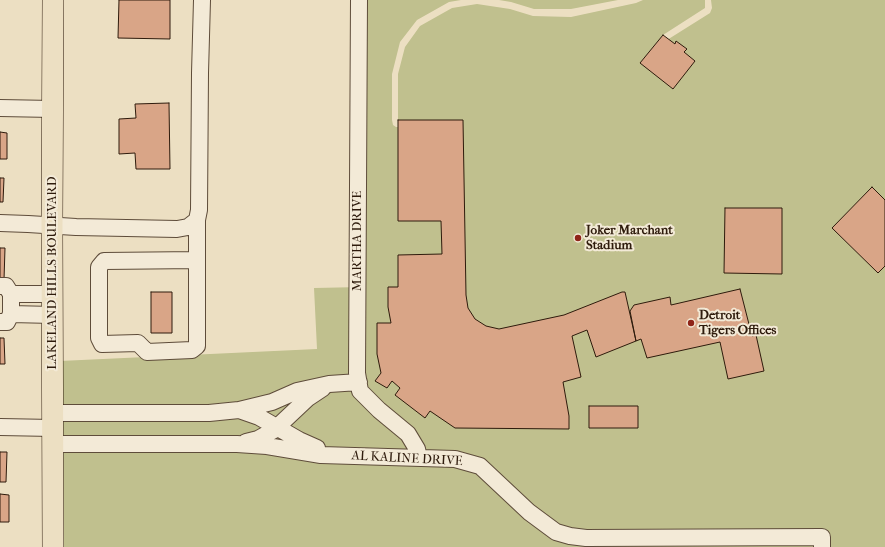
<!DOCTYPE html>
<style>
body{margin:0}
canvas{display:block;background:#ecdfc2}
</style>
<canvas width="885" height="547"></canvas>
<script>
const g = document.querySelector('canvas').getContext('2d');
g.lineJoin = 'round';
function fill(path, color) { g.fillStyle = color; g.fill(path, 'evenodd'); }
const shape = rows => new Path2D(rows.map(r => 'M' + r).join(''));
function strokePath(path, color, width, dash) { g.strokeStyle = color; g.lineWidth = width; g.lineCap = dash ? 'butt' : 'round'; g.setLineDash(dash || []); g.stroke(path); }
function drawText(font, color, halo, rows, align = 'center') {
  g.font = font + ' "IM FELL French Canon",serif'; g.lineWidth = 4; g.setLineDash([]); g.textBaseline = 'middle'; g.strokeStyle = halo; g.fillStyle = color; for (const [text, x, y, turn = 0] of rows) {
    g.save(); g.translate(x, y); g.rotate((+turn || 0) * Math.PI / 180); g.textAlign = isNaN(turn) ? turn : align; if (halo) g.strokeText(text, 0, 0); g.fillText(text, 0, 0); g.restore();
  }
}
fill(shape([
 [363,0,461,0,449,2,417,20,400,42,392,74,392,120,393,125,396,127,398,127,398,74,405,47,420,26,452,8,477,4,510,9,533,16,571,17,636,3,643,0,705,0,705,8,663,35,641,63,645,67,667,40,710,13,712,8,711,0,885,0,885,547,60,547,60,361,317,349,314,288,362,287],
 [499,0,618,0,571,9,534,9,511,2]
]), '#c0c08e');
const building = shape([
 [119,0,170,0,170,39,118,38,119,0],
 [663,35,675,44,676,41,687,49,684,52,695,61,673,89,640,63,663,35],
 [169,103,170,169,136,169,135,153,119,154,119,119,136,118,135,104,169,103],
 [398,120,463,120,466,295,468,308,475,319,486,326,499,329,564,315,622,292,625,292,636,341,596,357,587,330,572,336,581,377,563,382,569,416,569,429,455,428,430,411,425,418,395,395,400,388,392,381,387,388,375,381,381,373,377,354,377,323,391,323,388,307,388,287,398,287,398,255,442,254,441,221,398,221,398,120],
 [0,132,7,133,7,159,0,159,0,132],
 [0,178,4,178,3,202,0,202,0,178],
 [872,187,885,200,885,266,878,273,832,228,872,187],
 [725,208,782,208,782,274,724,273,725,208],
 [0,248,5,248,4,280,0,280,0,248],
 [740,289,752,336,756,335,764,371,728,379,720,342,647,358,641,339,636,341,630,311,634,305,670,297,671,305,740,289],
 [151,292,172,292,172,333,151,333,151,292],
 [0,338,4,338,5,364,0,364,0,338],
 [589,406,638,406,638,428,589,428,589,406],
 [0,452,7,452,6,482,0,482,0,452],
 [0,494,9,495,9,522,0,522,0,494]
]);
fill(building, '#d9a587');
strokePath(building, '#2e1b0c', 1);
const minor = shape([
 [359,0,357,373,360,391,379,410,408,434,417,449,419,458],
 [0,108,53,109],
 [197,220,197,346,192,350,147,352,138,343,102,344,99,338,99,267,104,261,197,260],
 [0,223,28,224,76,227,177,229,188,227,197,220,199,210,200,73,202,0],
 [0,286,6,286,11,294,11,314,7,322,0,322],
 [11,294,53,294],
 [11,314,53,315],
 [239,410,259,417,299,440,317,448],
 [53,413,209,413,239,410,272,402,297,391,329,384,359,382],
 [0,427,53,428],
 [246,442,258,439,274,430,308,398,323,388],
 [53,444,237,444,267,446,321,455,455,459,480,466,529,512,556,532,570,536,586,538,822,537,822,547]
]);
const major = shape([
 [53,547,52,225,53,0]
]);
strokePath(minor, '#5e4c3a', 18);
strokePath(major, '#2e1b0c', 22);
strokePath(minor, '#f3ead7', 16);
strokePath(major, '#ecdfc2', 21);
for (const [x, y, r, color] of [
 [578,238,4,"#8f2418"],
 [691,323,4,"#8f2418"]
]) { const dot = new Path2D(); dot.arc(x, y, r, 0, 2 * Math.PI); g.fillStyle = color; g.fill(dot); strokePath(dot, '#f3ead7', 1.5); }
drawText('bold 13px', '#2e1b0c', '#f3ead7', [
 ["Joker Marchant",586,231],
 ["Stadium",586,246],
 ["Detroit",699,316],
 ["Tigers Offices",699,331]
], 'left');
drawText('13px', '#2e1b0c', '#f3ead7', [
 ["MARTHA DRIVE",358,241,-90],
 ["LAKELAND HILLS BOULEVARD",53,273,-90],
 ["AL KALINE DRIVE",407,459,3]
]);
</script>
